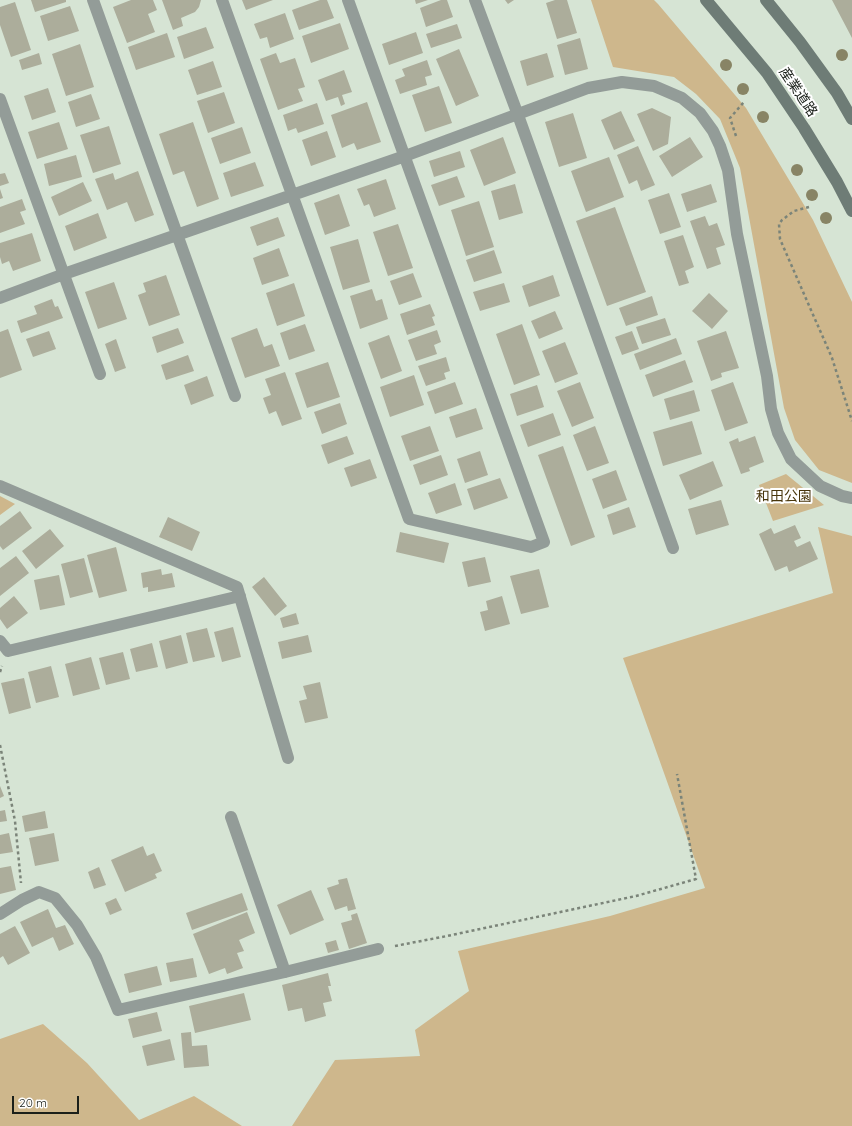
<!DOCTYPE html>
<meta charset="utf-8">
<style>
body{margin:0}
#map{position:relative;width:852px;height:1126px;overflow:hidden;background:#d6e4d4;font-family:Quicksand,sans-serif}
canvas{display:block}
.scale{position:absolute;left:12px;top:1096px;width:67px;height:18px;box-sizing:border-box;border:2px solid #1b201a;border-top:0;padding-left:5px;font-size:12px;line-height:14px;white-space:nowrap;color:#1b201a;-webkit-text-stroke:3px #fff;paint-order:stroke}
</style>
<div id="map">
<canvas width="852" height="1126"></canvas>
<div class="scale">20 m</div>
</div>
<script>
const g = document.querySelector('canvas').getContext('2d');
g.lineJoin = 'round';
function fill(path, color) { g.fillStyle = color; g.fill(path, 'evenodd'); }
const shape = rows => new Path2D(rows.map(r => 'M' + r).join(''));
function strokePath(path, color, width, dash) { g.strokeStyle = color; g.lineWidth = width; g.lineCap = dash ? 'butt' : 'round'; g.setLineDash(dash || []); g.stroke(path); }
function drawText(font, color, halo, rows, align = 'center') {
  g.font = font + ' Quicksand,"Noto Sans JP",sans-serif'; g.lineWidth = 4; g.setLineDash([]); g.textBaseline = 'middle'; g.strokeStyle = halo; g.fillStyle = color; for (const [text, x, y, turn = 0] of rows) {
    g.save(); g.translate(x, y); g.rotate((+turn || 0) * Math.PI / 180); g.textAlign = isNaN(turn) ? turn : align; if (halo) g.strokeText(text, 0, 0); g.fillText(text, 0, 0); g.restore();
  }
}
fill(shape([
 [591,0,654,0,658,4,746,108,813,220,852,302,852,483,819,470,795,440,784,408,740,168,720,119,696,94,674,77,613,67],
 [786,474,824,505,773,521,759,485],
 [0,496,15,504,0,515],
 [818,527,852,536,852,1126,292,1126,335,1060,420,1056,415,1030,469,991,458,951,610,916,705,888,623,658,833,593],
 [43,1024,87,1063,139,1120,194,1096,242,1126,0,1126,0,1039]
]), '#ceb78c');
fill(shape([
 [31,0,66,0,66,2,35,12],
 [131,0,153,0,157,10,148,14,155,32,127,43,113,7],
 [162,0,201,0,199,7,195,12,181,18,183,26,173,30],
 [242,0,273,0,246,10],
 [320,0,327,0,334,18,299,30,292,10],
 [415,0,428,0,416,4],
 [441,0,447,0,453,17,426,27,420,8],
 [505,0,514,0,508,4],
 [555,0,567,0,577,33,557,39,546,3],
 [832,0,852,0,852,38],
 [15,2,31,50,11,57,0,25,0,7],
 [70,6,79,31,48,41,40,16],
 [285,13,294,39,270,48,267,37,260,39,254,24],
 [340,23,349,49,311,63,302,36],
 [457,24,462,38,431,48,426,34],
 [206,27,214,48,184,59,177,37],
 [416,32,423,53,389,65,382,44],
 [167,33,175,57,136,70,128,47],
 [580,38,588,69,565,75,557,45],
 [80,44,94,87,66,96,52,54],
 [459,49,479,96,456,106,436,59],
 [39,53,42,64,22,70,19,60],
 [276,53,280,63,295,58,305,87,298,89,303,101,278,110,260,59],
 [547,53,554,77,527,86,520,61],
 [427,60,432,75,425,77,427,85,400,94,395,80,405,76,402,69],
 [213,61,222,87,197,95,188,70],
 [344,70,352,92,342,95,345,104,341,106,338,97,326,101,318,80],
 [439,86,452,123,425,132,412,95],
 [48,88,56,112,32,120,24,96],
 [224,92,235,123,208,133,197,101],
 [91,94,100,119,76,127,68,102],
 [367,102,381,142,357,150,354,143,342,148,331,115],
 [317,103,324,124,298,133,296,128,288,131,283,115],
 [652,108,671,117,668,144,653,151,637,114],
 [621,111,635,141,614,150,601,120],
 [573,113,587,158,559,167,545,122],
 [59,122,68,149,37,159,28,132],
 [193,122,219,199,197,207,184,171,173,175,159,134],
 [109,126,121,164,93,173,80,135],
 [242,127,251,153,220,164,211,138],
 [327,131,336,157,311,166,302,140],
 [503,137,516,173,484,186,470,150],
 [690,137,703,157,672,177,659,156],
 [638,146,655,185,641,191,637,180,629,184,617,155],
 [460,151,465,167,434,177,429,161],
 [76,155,82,177,49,186,44,164],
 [609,157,624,197,586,212,571,171],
 [255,162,264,186,231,197,223,173],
 [138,171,154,215,135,222,127,202,107,210,95,179,113,173,115,180],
 [5,173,9,183,0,186,0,174],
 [457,176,465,197,439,206,431,185],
 [386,179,396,209,374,217,369,204,364,206,357,189],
 [83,182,92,201,59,216,51,197],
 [515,184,523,213,499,220,491,191],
 [711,184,717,202,687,212,681,194],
 [0,189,3,198,0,199],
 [669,193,681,227,660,234,648,200],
 [339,194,350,226,325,235,314,203],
 [22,199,26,210,20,212,25,224,0,233,0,207],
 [479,201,494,247,466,256,451,210],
 [615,207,646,292,607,306,576,221],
 [98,213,107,238,74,251,65,226],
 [705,216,709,226,717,223,725,245,716,248,721,264,707,269,690,221],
 [278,217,285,236,257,246,250,227],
 [398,224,413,268,388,276,373,232],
 [32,233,41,261,13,271,9,261,2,264,0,257,0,243],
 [683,235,694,267,685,271,689,283,679,286,664,241],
 [358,239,370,282,343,290,330,247],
 [279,248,289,276,262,285,253,258],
 [494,250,502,273,474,282,466,260],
 [413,273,422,297,399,305,390,281],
 [166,275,180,315,149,326,138,295,146,292,143,283],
 [553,275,560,296,529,307,522,286],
 [114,282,127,319,98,329,85,292],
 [294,283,305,316,277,326,266,293],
 [504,283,510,302,480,311,473,292],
 [372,289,376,301,382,299,388,319,360,329,350,296],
 [709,293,728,311,712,329,692,311],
 [652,296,658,315,626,326,619,308],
 [52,299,55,307,58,306,63,318,21,333,17,321,37,314,34,306],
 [430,304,435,316,432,317,435,325,407,335,400,314],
 [555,311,563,329,539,339,531,321],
 [665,318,671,335,642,344,636,327],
 [305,324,315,351,289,360,280,333],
 [522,324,540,375,514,385,496,334],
 [178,328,184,343,157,353,152,337],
 [257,328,264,347,272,344,280,366,245,378,231,338],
 [8,329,22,370,0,378,0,332],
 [437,330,441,342,434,345,437,354,416,361,408,340],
 [49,331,56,349,33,357,26,339],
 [632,331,639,349,622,355,615,337],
 [726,331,739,368,721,373,722,377,711,381,697,341],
 [389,335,402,371,381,379,368,343],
 [676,338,682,354,640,370,634,354],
 [116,339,126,368,115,372,105,344],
 [565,342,578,374,555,383,542,351],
 [188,355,194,371,166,380,161,365],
 [446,357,450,371,444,373,446,379,426,386,418,366],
 [685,360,693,382,653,397,645,375],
 [328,362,340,397,307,408,295,373],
 [285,372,302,419,282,426,276,411,269,414,263,398,271,395,265,379],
 [414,375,424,405,390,417,380,387],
 [207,376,214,396,191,405,184,385],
 [455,382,463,404,435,414,427,392],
 [580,382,594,418,572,427,557,391],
 [733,382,748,423,725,431,711,390],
 [537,385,544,407,517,416,510,394],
 [694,390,700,411,670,420,664,399],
 [340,403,347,424,322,434,314,412],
 [476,408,483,429,456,438,449,417],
 [553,413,561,435,528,447,520,425],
 [692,421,702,454,663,466,653,432],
 [430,426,439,451,410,461,401,436],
 [595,426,609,463,587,471,573,435],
 [347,436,354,454,328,464,321,445],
 [755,436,764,462,749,468,750,471,741,474,729,442,738,438,739,442],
 [563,446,595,537,571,546,538,455],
 [480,451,488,475,465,483,457,459],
 [441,455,448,475,420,485,413,465],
 [370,459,377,478,351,487,344,468],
 [713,461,723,486,690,500,679,475],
 [616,470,627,500,603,509,592,479],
 [500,478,508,498,474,510,467,489],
 [455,483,462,505,436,514,428,493],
 [721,500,729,525,696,535,688,509],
 [629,507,636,527,613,535,607,515],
 [20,511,32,528,3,550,0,546,0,526],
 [168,517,200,532,192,551,159,537],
 [795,525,801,538,794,541,797,547,810,541,818,559,789,572,787,566,775,571,759,534,771,528,774,534],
 [50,529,64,546,36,569,22,551],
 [400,532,449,543,444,563,396,552],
 [116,547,127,591,99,598,87,555],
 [16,556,29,573,0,596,0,568],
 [485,557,491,582,468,587,462,562],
 [84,558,93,592,70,598,61,564],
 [161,569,162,575,172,573,175,587,148,592,148,587,143,588,141,573],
 [539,569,549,607,521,614,510,576],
 [59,575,65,605,40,610,34,580],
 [264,577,287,606,275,616,252,587],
 [14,596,28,613,7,629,0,619,0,608],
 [502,596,510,624,485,631,480,612,488,610,486,601],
 [296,613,299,624,283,628,280,618],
 [233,627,241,657,222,662,214,632],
 [207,628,215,657,193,662,186,633],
 [181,635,188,663,166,669,159,641],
 [308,635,312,652,282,659,278,642],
 [152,643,158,667,136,672,130,649],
 [123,652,130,679,106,685,99,658],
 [91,657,100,689,73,696,65,664],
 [51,666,59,697,36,703,28,672],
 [24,678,31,708,9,714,1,683],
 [320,682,328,718,305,723,299,701,307,699,303,686],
 [0,786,4,796,0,798],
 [5,810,7,821,0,822,0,811],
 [45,811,48,828,25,832,22,816],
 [9,833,13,852,0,854,0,835],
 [54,833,59,861,35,866,29,838],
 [143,846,147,856,154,853,162,871,155,874,157,878,125,892,111,860],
 [11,866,16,890,0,894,0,868],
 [99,867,106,885,94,889,88,872],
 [347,878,356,909,348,911,347,906,335,910,327,888,339,884,338,880],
 [311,890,324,920,290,935,277,905],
 [242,893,248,910,192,930,186,913],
 [116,898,122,910,110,915,105,903],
 [48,909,56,928,65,925,74,944,59,951,53,937,32,947,20,922],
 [247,912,255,933,239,940,244,951,237,953,243,968,227,974,225,968,209,974,193,934],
 [357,913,367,943,349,949,341,923,352,920,351,915],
 [15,926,30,953,8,965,3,956,0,958,0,934],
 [336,940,339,950,328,953,325,943],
 [193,958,197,977,170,982,166,963],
 [157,966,162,985,129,993,124,974],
 [328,973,331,986,328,986,332,1001,323,1003,326,1016,305,1022,302,1008,288,1011,282,985],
 [244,993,251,1020,195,1033,189,1006],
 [157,1012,162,1031,133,1038,128,1019],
 [191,1032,192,1046,207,1045,209,1066,184,1068,181,1033],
 [170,1039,175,1060,147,1066,142,1046]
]), '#acad9b');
strokePath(shape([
 [736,136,730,118,744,102],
 [809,207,794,211,782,220,779,224,780,239,832,358,852,421],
 [0,672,2,666],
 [0,745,15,821,21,883],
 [395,946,447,936,636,896,696,879,677,774]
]), '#7b8479', 2.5, [3, 3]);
strokePath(shape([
 [93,0,235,396],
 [222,0,409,519,531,547,544,542,348,0],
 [475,0,518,115,673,548],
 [0,99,100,374],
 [0,298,64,274,405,156,588,88,622,82,654,86,682,98,700,113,713,131,720,146,728,170,737,234,767,376,771,409,778,433,791,459,820,486,842,496,852,498],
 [0,486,237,587,288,758],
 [0,641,8,651,240,596],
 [231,817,285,972],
 [0,914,22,900,39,892,55,898,77,925,96,957,118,1010,285,972,378,949]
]), '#939c98', 12);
strokePath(shape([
 [706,0,767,73,804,128,837,182,852,211],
 [766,0,800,42,837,93,852,119]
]), '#6e7c76', 12);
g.fillStyle = '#888465';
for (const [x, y] of [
 [842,55],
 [726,65],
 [743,89],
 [763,117],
 [797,170],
 [812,195],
 [826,218]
]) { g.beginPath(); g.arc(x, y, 6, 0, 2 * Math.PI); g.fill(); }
drawText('14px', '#1b201a', '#fff', [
 ["産業道路",798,92,56]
]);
drawText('14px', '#48350b', '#fff', [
 ["和田公園",784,497]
]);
</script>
